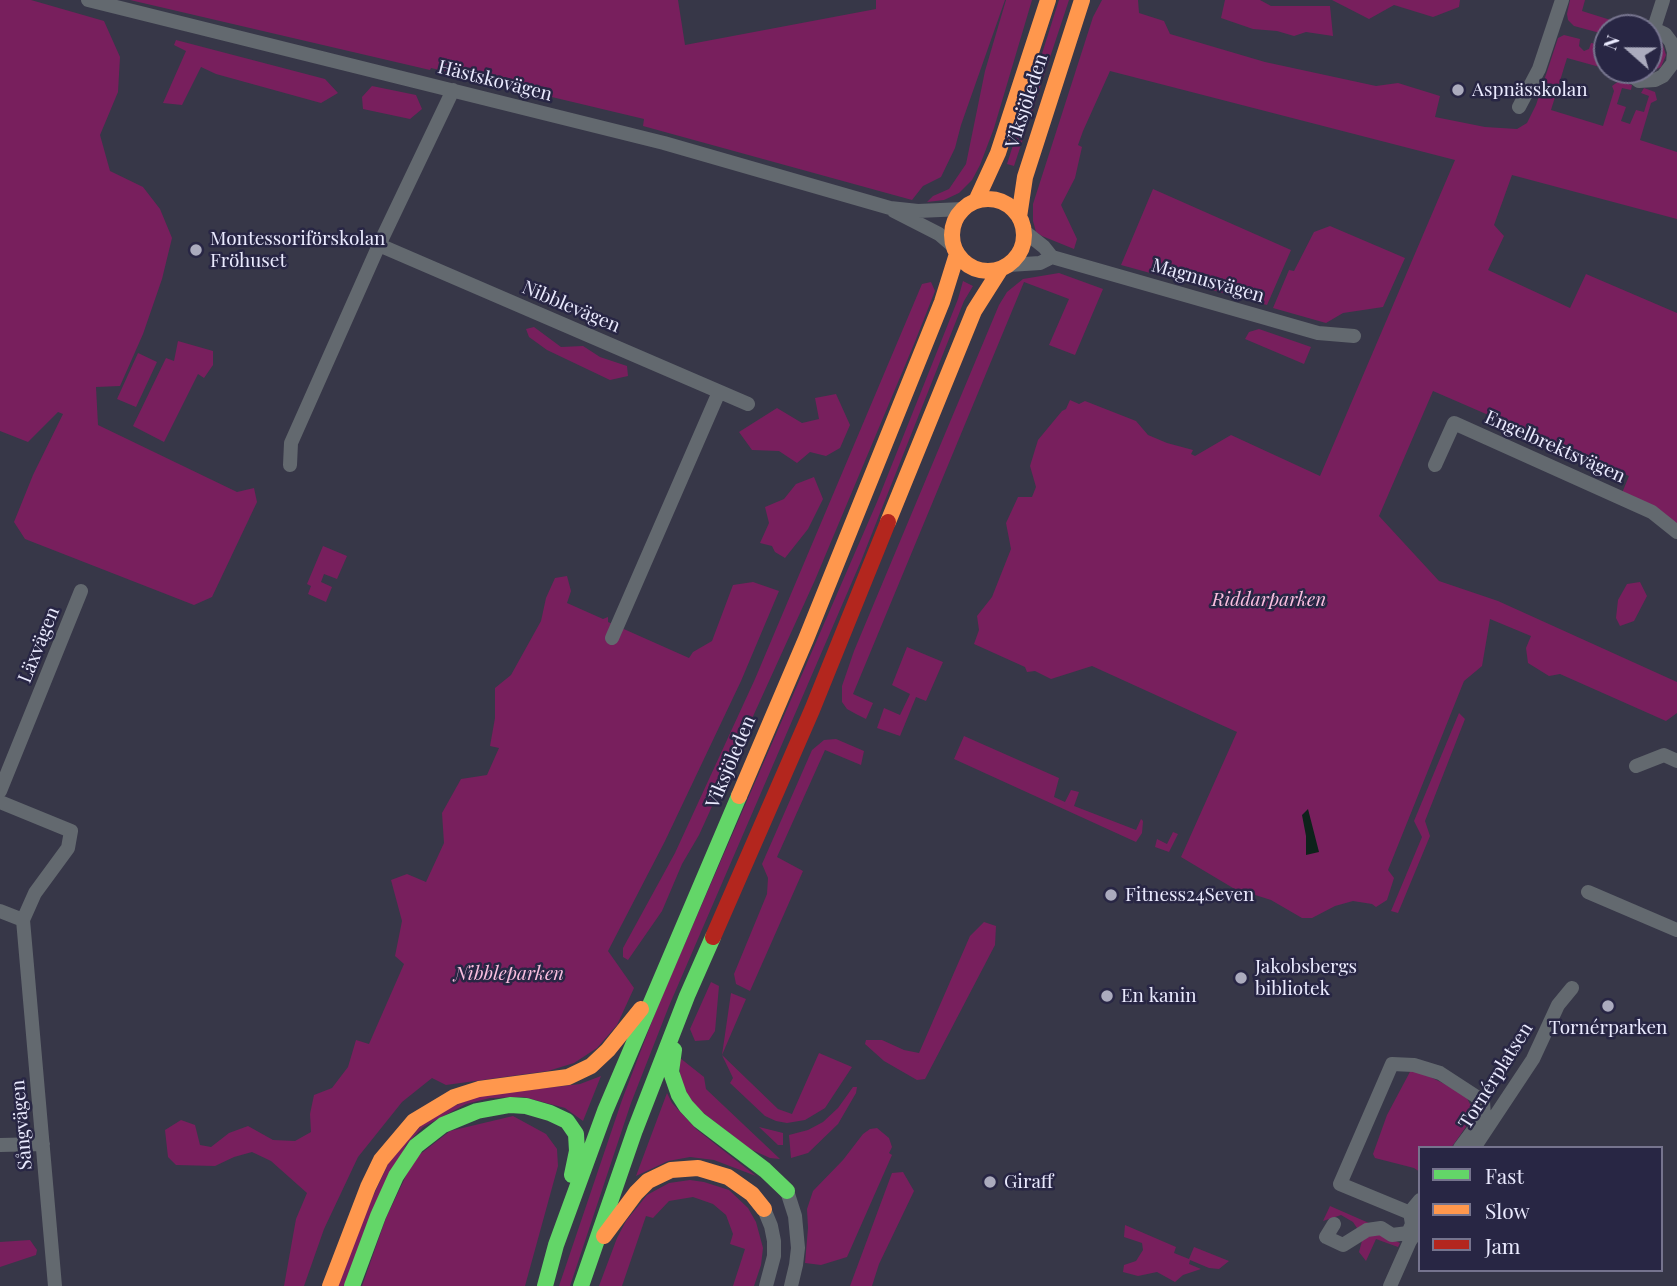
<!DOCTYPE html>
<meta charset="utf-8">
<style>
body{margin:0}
#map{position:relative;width:1677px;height:1286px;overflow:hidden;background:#373748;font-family:"Playfair Display",serif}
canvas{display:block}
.legend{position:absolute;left:1418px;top:1146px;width:245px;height:126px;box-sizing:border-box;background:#282644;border:2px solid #76748e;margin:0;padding:9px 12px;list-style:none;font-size:21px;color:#eaeafe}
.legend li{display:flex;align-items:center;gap:14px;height:35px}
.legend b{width:35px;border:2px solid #76748e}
.north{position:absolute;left:1593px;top:14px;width:70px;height:70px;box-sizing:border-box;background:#282644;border:2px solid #76748e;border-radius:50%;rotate:291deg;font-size:19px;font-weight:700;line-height:28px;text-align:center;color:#eaeafe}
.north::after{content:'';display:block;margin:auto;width:24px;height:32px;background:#ababbe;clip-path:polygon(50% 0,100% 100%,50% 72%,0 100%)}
</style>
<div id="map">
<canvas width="1677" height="1286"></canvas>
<ul class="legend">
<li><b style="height:9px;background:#63d668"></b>Fast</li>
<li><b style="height:9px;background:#ff974d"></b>Slow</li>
<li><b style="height:9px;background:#b3261e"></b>Jam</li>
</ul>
<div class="north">N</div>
</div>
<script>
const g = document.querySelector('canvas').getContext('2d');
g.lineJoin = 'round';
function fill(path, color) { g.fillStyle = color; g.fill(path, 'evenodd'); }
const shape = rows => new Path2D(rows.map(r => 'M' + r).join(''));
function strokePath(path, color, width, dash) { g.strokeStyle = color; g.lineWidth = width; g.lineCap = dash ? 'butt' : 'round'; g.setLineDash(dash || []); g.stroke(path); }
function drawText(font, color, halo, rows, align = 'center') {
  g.font = font + ' "Playfair Display",serif'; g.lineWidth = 5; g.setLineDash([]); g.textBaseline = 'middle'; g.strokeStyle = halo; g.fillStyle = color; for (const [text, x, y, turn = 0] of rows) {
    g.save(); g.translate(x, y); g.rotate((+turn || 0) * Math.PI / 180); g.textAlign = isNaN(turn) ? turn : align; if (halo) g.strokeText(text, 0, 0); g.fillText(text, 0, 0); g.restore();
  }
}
fill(shape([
 [0,0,31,0,104,21,120,57,118,92,100,135,110,171,143,187,160,209,172,238,162,279,143,334,120,386,96,387,98,425,237,492,254,488,257,502,212,597,194,605,25,539,14,522,33,475,63,414,58,412,28,442,0,431],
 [130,0,678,0,685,45,876,9,876,0,1005,0,961,125,955,148,941,177,923,186,912,200,643,126,644,119,489,82,486,85,474,83,474,78,431,68,430,70],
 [1006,0,1032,0,994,128,980,165,972,180,959,193,944,200,927,202,933,196,949,189,966,164,985,71],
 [1059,0,1069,0,1014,166,1007,164],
 [1102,0,1138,0,1139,13,1164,21,1170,34,1265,62,1376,86,1398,83,1440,96,1435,117,1485,127,1517,129,1527,123,1536,105,1558,38,1564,35,1580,39,1579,46,1584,51,1589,49,1591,43,1597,44,1594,52,1607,57,1607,69,1567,58,1551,110,1603,126,1614,91,1612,86,1619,81,1632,85,1631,90,1622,88,1617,104,1626,107,1621,121,1630,124,1636,110,1644,112,1649,96,1641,93,1644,88,1655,92,1657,100,1651,103,1640,140,1677,152,1677,219,1512,175,1494,225,1504,236,1488,270,1570,308,1586,274,1677,313,1677,538,1622,493,1629,476,1433,391,1379,516,1439,581,1498,601,1677,682,1677,713,1666,721,1560,674,1549,676,1528,663,1526,648,1531,636,1490,619,1482,666,1464,681,1388,870,1394,878,1387,900,1376,907,1372,904,1353,901,1335,906,1312,918,1302,918,1271,900,1233,888,1181,857,1237,732,1092,666,1051,679,1035,671,1027,672,1025,667,974,644,979,630,977,616,992,597,1011,549,1006,523,1018,497,1032,497,1036,487,1030,466,1038,440,1062,411,1066,409,1070,400,1079,404,1085,401,1136,421,1148,435,1167,443,1193,450,1191,454,1195,456,1231,435,1320,476,1455,160,1110,71,1083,131,1078,145,1082,147,1075,178,1061,205,1077,239,1074,249,1042,236,1036,232,1033,221,1033,204,1093,17],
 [1225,0,1260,0,1271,6,1330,6,1333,36,1306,32,1294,36,1277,31,1253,29,1221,18],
 [1332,0,1460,0,1459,7,1433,17,1394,5,1369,19],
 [1570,0,1585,0,1582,11,1620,23,1625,25,1624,28,1603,25,1600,33,1574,26,1568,20,1567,14],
 [1649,35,1662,43,1666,55,1661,67,1647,73,1637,70,1649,70],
 [176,40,325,79,338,93,321,103,216,74,201,67,182,105,163,103,186,51,174,45],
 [372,86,416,95,422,109,410,119,363,109,362,97],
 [1153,189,1291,250,1267,305,1121,265],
 [1330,226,1405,258,1383,307,1343,313,1326,323,1273,308,1289,270,1294,271,1314,232],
 [1059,273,1103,289,1075,355,1049,345,1069,299,1024,282,853,694,873,703,866,719,856,714,847,709,842,702,842,686,854,651,999,305,1007,292,1023,279],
 [963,281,973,286,964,301,861,561,669,1006,631,1103,570,1286,559,1286,622,1100,659,1003,877,502,958,299],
 [931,282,935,291,914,344,815,580,699,835,682,864,662,911,628,960,623,957,623,948,675,853,755,679,922,284],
 [534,327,561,347,583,346,600,357,627,366,628,376,610,380,547,350,529,337,526,329],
 [1259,329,1311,347,1304,364,1245,339,1249,332],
 [178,341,213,351,213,365,204,378,198,374,164,442,133,426,166,358,174,361],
 [138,353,157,362,136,407,117,399],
 [836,394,850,425,840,448,826,456,810,452,797,463,779,451,752,450,739,432,777,408,802,423,819,419,815,398],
 [814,477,823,499,808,529,785,558,775,552,772,546,760,543,769,523,765,507,784,499,796,484],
 [323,546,347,556,337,579,324,574,321,582,332,587,326,602,308,594,311,586,307,584],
 [567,576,571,591,567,603,603,619,608,617,608,622,689,658,693,652,712,641,733,585,753,582,779,591,741,681,665,841,608,951,634,988,617,1025,597,1048,574,1063,548,1071,446,1085,432,1078,402,1102,358,1157,324,1229,304,1286,284,1286,296,1219,307,1193,271,1161,252,1152,234,1157,215,1166,176,1165,168,1157,165,1130,181,1120,195,1125,200,1145,211,1147,229,1133,248,1126,273,1140,295,1141,311,1132,310,1114,314,1095,332,1088,348,1067,356,1040,369,1044,404,964,395,956,402,921,391,880,407,874,426,882,444,843,442,813,461,779,487,775,499,748,490,746,495,718,495,688,511,675,541,621,546,598,555,578],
 [1640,582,1647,596,1634,621,1620,626,1616,618,1618,600,1627,584],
 [907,647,943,662,926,701,916,697,900,736,877,728,884,708,900,715,910,694,892,685],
 [1459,713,1465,719,1425,821,1430,836,1398,913,1391,911,1422,837,1414,821],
 [964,736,1059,778,1054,797,1065,802,1071,790,1079,792,1074,806,1136,830,1141,819,1143,821,1142,833,1136,842,954,759],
 [836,739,864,751,861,765,825,750,777,857,803,871,750,991,736,984,734,974,767,894,768,878,762,864,812,750,824,740],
 [1173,832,1178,834,1169,852,1155,847,1157,839,1167,844],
 [984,922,996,926,995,945,925,1079,917,1080,884,1061,865,1044,866,1040,882,1040,904,1050,919,1053,970,936],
 [711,982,719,986,715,1031,709,1040,695,1041,690,1029],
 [731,993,746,999,722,1055,778,1109,792,1114,819,1053,852,1067,825,1108,805,1120,787,1123,776,1121,765,1116,730,1083,733,1078,722,1055],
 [680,1058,704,1077,706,1089,780,1159,770,1158,750,1149,697,1108,687,1094,680,1076],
 [1412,1068,1465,1094,1470,1104,1477,1106,1477,1111,1451,1148,1420,1148,1420,1172,1414,1168,1375,1158,1373,1154,1387,1115],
 [601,1076,583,1121,565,1108,524,1097,490,1098,466,1104,423,1127,406,1145,345,1286,338,1286,360,1224,390,1160,430,1116,478,1096,580,1084],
 [853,1087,857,1087,856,1093,838,1124,808,1153,791,1158,789,1135,808,1130,823,1122,838,1108],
 [667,1093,672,1103,696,1129,756,1176,714,1160,690,1157,668,1161,636,1176],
 [513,1116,546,1134,557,1149,558,1166,525,1286,362,1286,386,1218,414,1159,450,1131],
 [759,1127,783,1133,783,1145,778,1145],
 [877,1128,889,1138,892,1147,889,1153,892,1155,847,1257,821,1265,805,1263,808,1228,807,1209,813,1191,843,1160,863,1134,870,1129],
 [903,1172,914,1191,879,1264,872,1286,850,1286,892,1173],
 [690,1180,704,1182,729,1190,748,1208,756,1222,763,1248,761,1265,754,1286,733,1286,745,1249,730,1244,733,1234,726,1215,713,1204,693,1197,669,1201,653,1218,646,1216,622,1286,599,1286,617,1238,626,1221,647,1195,669,1183],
 [1330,1206,1378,1227,1391,1239,1400,1243,1398,1247,1376,1239,1366,1261,1359,1252,1363,1237,1353,1222,1341,1215,1323,1221],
 [1125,1225,1176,1247,1174,1253,1189,1259,1194,1247,1229,1261,1219,1269,1209,1268,1190,1260,1189,1264,1201,1269,1183,1275,1175,1282,1157,1272,1138,1276,1123,1272,1124,1265,1136,1261,1143,1250,1142,1243,1124,1237],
 [30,1240,37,1250,36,1255,0,1267,0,1242]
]), '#781f5d');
fill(shape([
 [1308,809,1319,852,1306,855,1306,836,1302,815]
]), '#0e221b');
strokePath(shape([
 [88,0,664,143,890,208,918,211,963,209],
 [1654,28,1663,0],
 [1624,70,1639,81,1655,80,1663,76,1673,63,1674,52,1671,42,1665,34,1650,27,1638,28],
 [1519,107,1539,69,1562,0],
 [894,211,939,234,953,246],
 [1024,231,1044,247,1052,257,1318,333,1354,336],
 [379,245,748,404],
 [1009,265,1040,263,1052,257],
 [290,465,291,443,379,245,453,90],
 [1435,465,1454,423,1652,512,1677,532],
 [612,638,719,392],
 [1636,766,1664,755,1677,761],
 [0,791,81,591],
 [0,802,71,831,68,848,35,893,23,920,55,1286],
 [1588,892,1677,930],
 [0,911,23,920],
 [0,1145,43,1144],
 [1474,1148,1533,1059,1558,1005,1572,988],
 [787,1191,795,1216,798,1248,796,1265,791,1286],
 [764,1209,771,1226,774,1241,774,1256,766,1286],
 [1420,1217,1340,1184,1392,1064,1414,1065,1440,1073,1483,1101,1484,1116,1460,1148],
 [1334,1224,1326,1237,1343,1245,1367,1230,1381,1228,1392,1235,1408,1233,1412,1224,1410,1212,1420,1200],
 [1390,1286,1410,1241,1419,1228]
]), '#63696f', 14);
strokePath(shape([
 [674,1050,671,1072,679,1095,686,1106,699,1120,765,1170,787,1191],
 [352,1286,378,1216,396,1176,416,1146,443,1125,477,1111,510,1105,526,1106,550,1113,567,1121,576,1134,577,1151,572,1175],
 [545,1286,556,1245,605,1111,739,796],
 [581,1286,635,1130,687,996,713,937]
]), '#63d668', 16);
strokePath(shape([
 '952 235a36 36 0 1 1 72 0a36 36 0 1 1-72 0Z',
 [976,201,998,153,1048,0],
 [1019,217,1025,177,1082,0],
 [888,522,974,311,1000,270],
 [739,796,806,639,942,302,957,254],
 [604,1236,636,1193,648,1181,671,1170,698,1168,728,1177,752,1194,764,1209],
 [330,1286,368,1187,381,1160,414,1121,454,1097,479,1089,568,1077,591,1066,608,1050,641,1009]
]), '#ff974d', 16);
strokePath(shape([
 [713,937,812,710,888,522]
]), '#b3261e', 16);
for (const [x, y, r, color] of [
 [1458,90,7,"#ababbe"],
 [196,250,7,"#ababbe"],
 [1111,895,7,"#ababbe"],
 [1241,978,7,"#ababbe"],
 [1107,996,7,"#ababbe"],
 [1608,1006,7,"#ababbe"],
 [990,1182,7,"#ababbe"]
]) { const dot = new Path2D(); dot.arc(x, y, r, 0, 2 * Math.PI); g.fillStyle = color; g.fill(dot); strokePath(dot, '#282644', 2.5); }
drawText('19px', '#eaeafe', '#282644', [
 ["Hästskovägen",495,81,14],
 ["Viksjöleden",1027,101,-72],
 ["Magnusvägen",1208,281,16],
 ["Nibblevägen",571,307,23],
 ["Engelbrektsvägen",1555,447,24],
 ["Läxvägen",39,645,-68],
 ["Viksjöleden",731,762,-67],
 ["Tornérplatsen",1496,1076,-58],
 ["Sångvägen",22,1125,-95]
]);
drawText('19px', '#eaeafe', '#282644', [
 ["Aspnässkolan",1472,90],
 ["Montessoriförskolan",210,239],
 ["Fröhuset",210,261],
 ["Fitness24Seven",1125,895],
 ["Jakobsbergs",1255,967],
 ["bibliotek",1255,989],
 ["En kanin",1121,996],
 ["Tornérparken",1608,1028,"center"],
 ["Giraff",1004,1182]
], 'left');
drawText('italic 19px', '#fabfdf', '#282644', [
 ["Riddarparken",1269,600],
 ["Nibbleparken",509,974]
]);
</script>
